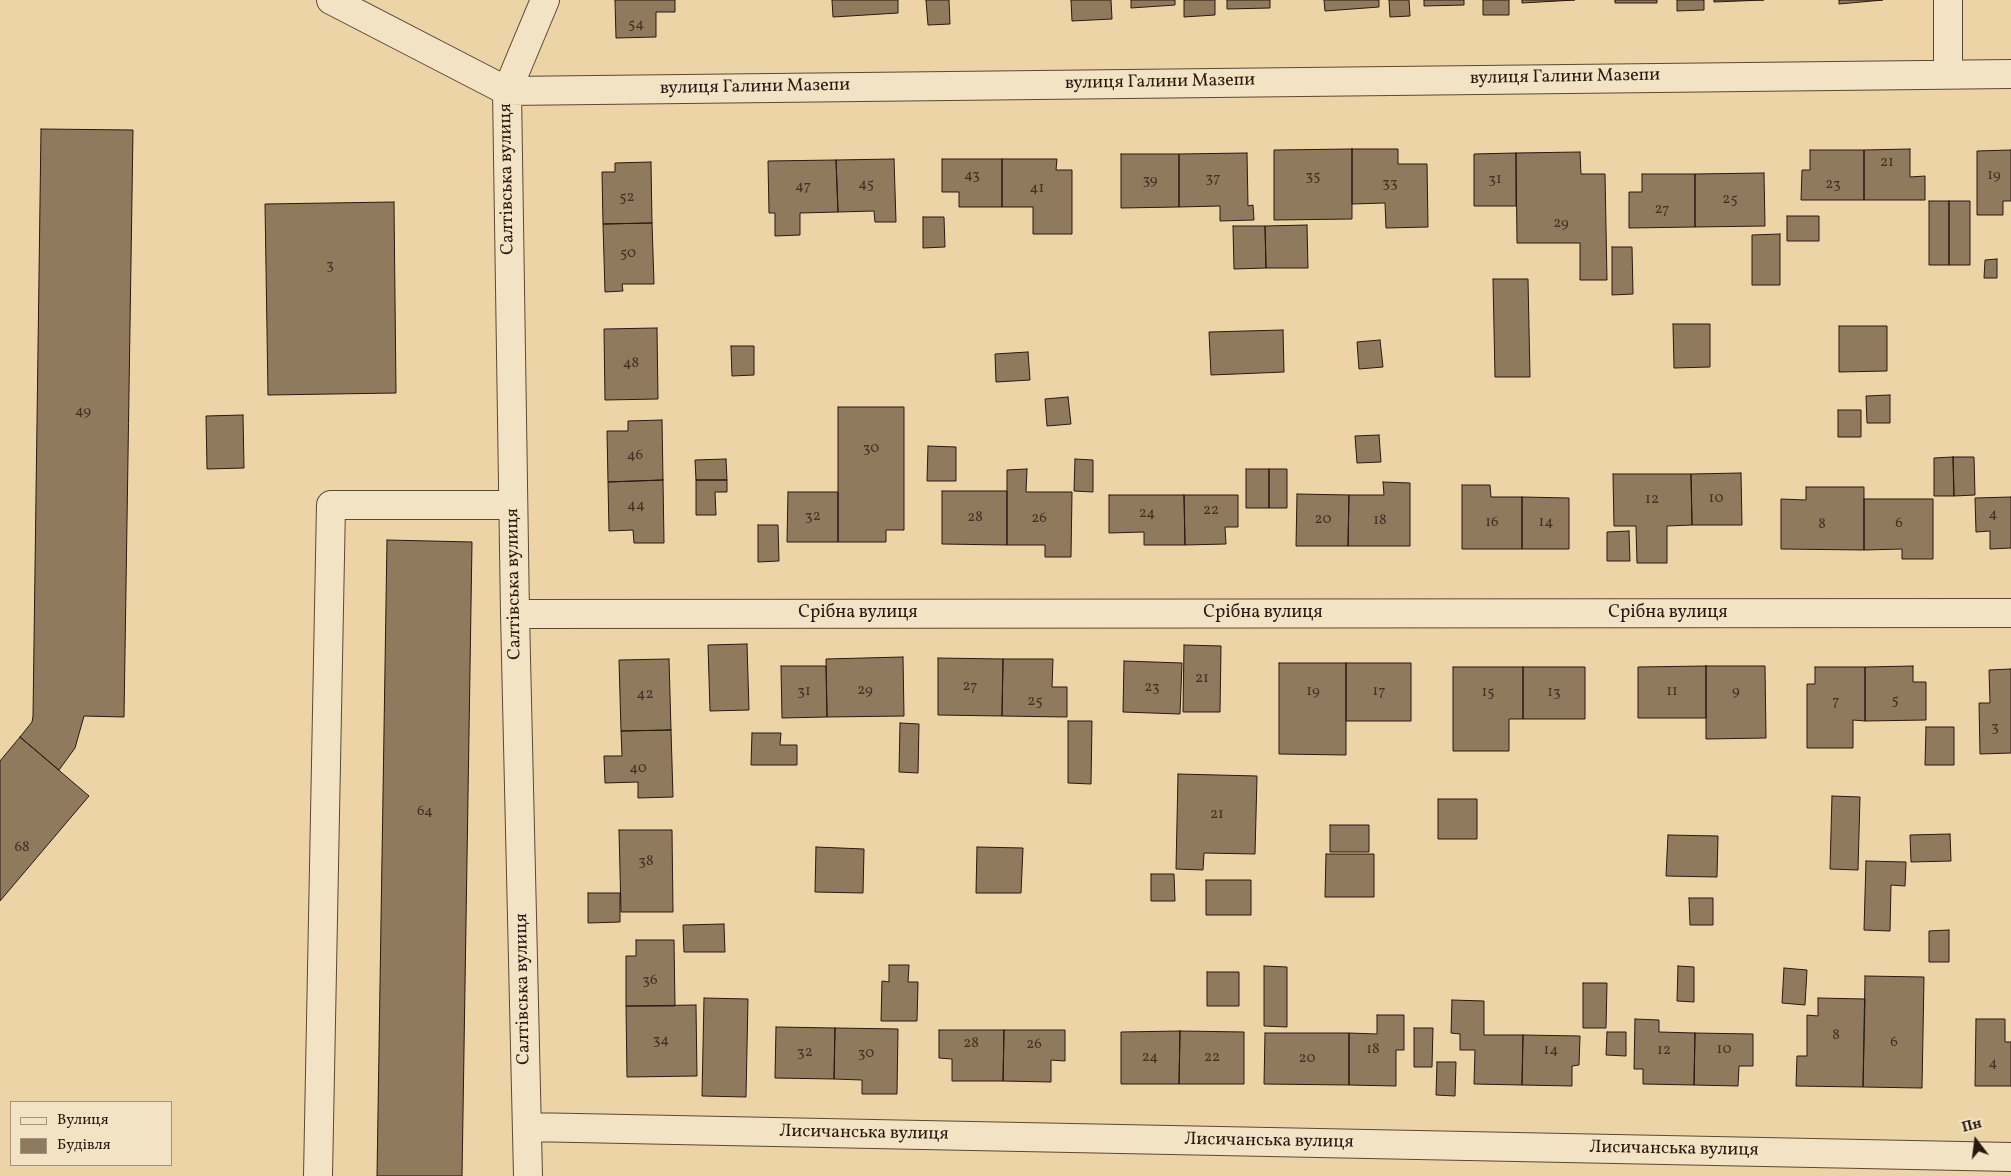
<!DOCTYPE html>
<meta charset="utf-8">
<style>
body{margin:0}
#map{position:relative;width:2011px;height:1176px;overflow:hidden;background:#ecd4a6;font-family:Vollkorn,serif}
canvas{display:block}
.legend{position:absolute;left:10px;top:1101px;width:162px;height:65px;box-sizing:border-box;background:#f3e3c5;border:1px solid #a3927d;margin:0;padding:6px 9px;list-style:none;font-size:15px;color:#2a1911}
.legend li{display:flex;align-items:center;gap:10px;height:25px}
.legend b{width:25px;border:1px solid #a3927d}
.north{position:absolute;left:1951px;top:1116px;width:50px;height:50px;-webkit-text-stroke:4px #f3e3c5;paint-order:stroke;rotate:345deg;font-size:14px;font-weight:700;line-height:20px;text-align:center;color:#2a1911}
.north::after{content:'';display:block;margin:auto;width:18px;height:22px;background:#2a1911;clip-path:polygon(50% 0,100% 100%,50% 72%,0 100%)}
</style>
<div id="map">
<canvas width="2011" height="1176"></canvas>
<ul class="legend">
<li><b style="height:6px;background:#f3e3c5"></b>Вулиця</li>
<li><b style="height:14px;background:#8f7a5e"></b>Будівля</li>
</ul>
<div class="north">Пн</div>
</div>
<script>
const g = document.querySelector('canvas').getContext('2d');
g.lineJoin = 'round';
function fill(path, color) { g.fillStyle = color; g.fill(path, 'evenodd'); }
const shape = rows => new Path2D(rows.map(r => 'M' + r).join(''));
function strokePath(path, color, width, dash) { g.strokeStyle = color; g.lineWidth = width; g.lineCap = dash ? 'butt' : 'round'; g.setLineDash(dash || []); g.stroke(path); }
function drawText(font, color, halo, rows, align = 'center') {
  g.font = font + ' Vollkorn,serif'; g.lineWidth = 5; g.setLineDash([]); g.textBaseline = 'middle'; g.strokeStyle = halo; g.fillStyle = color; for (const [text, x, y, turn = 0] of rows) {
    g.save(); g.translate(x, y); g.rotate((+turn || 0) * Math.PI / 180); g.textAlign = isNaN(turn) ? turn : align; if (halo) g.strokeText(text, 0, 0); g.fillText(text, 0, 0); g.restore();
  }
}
const building = shape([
 [615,0,675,0,675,12,656,12,656,37,616,38,615,0],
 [832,0,898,0,898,13,833,17,832,0],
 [926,0,949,0,950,24,928,25,926,0],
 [1071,0,1111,0,1112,19,1072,21,1071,0],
 [1131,0,1175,0,1175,5,1131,8,1131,0],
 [1184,0,1215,0,1215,15,1184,17,1184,0],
 [1227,0,1270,0,1270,8,1227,9,1227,0],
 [1324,0,1379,0,1379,7,1325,11,1324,0],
 [1389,0,1409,0,1410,16,1390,17,1389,0],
 [1424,0,1464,0,1464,5,1424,6,1424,0],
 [1483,0,1509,0,1509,15,1483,15,1483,0],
 [1522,0,1575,0,1522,3,1522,0],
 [1615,0,1657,0,1657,3,1615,3,1615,0],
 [1677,0,1704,0,1704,10,1677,11,1677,0],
 [1714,0,1764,0,1714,2,1714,0],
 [1839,0,1883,0,1839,4,1839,0],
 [41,129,133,130,124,717,84,716,75,748,59,770,20,737,32,722,33,716,41,129],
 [1352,149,1398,149,1398,164,1427,164,1428,227,1386,228,1385,203,1352,204,1352,149],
 [1352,149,1352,219,1274,220,1274,150,1352,149],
 [1910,149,1910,177,1925,176,1925,200,1864,200,1864,150,1910,149],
 [1810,150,1864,150,1864,200,1801,200,1802,170,1810,170,1810,150],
 [2011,150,2011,201,2003,201,2003,215,1977,215,1977,151,2011,150],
 [1580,152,1581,174,1605,174,1607,280,1580,280,1580,243,1517,243,1516,153,1580,152],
 [1247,153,1248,206,1253,205,1254,220,1220,221,1220,206,1179,207,1179,154,1247,153],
 [1516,153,1516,206,1474,206,1474,154,1516,153],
 [1121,154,1179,154,1179,207,1121,208,1121,154],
 [894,159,896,222,875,222,874,211,838,212,836,160,894,159],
 [942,159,1002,159,1002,207,959,207,959,192,942,192,942,159],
 [1002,159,1057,159,1056,170,1072,170,1072,234,1033,234,1033,207,1002,207,1002,159],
 [836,160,838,212,800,213,800,235,775,236,775,213,769,213,768,161,836,160],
 [651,162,652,223,603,224,602,172,615,172,615,163,651,162],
 [1764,173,1765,226,1695,227,1695,174,1764,173],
 [1642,174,1695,174,1695,227,1629,228,1629,192,1642,192,1642,174],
 [1929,201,1949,201,1949,265,1929,265,1929,201],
 [1949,201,1970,201,1970,265,1949,265,1949,201],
 [394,202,396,393,268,395,265,204,394,202],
 [1787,216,1819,216,1819,241,1787,241,1787,216],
 [923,217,944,217,945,247,923,248,923,217],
 [652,223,654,284,622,284,623,291,605,292,603,224,652,223],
 [1307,225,1308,268,1266,268,1265,226,1307,225],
 [1233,226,1265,226,1266,268,1234,269,1233,226],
 [1780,234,1780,285,1752,285,1752,235,1780,234],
 [1612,247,1632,247,1633,294,1612,295,1612,247],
 [1997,259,1997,278,1984,278,1985,260,1997,259],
 [1493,279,1528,279,1530,377,1495,377,1493,279],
 [1673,324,1710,324,1710,367,1674,368,1673,324],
 [1839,326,1887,326,1887,371,1839,372,1839,326],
 [657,328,658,399,605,400,604,329,657,328],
 [1283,330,1284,372,1211,375,1209,332,1283,330],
 [1380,340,1383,367,1359,369,1357,342,1380,340],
 [731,346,754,346,754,375,732,376,731,346],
 [1028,352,1030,380,996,382,995,354,1028,352],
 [1890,395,1890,423,1867,423,1866,396,1890,395],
 [1068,397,1071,424,1047,426,1045,399,1068,397],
 [838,407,904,407,904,530,886,530,886,542,838,542,838,407],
 [1838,410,1861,410,1861,437,1838,437,1838,410],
 [243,415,244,468,207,469,206,416,243,415],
 [662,420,663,480,608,482,607,431,628,431,628,421,662,420],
 [1379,435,1381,462,1357,463,1355,436,1379,435],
 [928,446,956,447,956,481,927,481,928,446],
 [1953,457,1954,496,1934,496,1934,458,1953,457],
 [1953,457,1974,457,1975,495,1954,496,1953,457],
 [726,459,727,480,696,480,695,460,726,459],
 [1075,459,1093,460,1093,492,1074,491,1075,459],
 [1027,469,1026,492,1072,492,1071,557,1045,557,1045,545,1007,545,1007,470,1027,469],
 [1246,469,1269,469,1269,508,1246,508,1246,469],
 [1269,469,1287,469,1287,508,1269,508,1269,469],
 [1741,473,1742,525,1692,525,1691,474,1741,473],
 [1613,474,1691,474,1692,525,1667,526,1667,563,1637,563,1636,526,1614,526,1613,474],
 [663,480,664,543,634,543,633,530,609,531,608,482,663,480],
 [696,480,727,480,727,492,715,492,716,515,696,515,696,480],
 [1383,482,1410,483,1410,546,1348,546,1349,495,1384,495,1383,482],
 [1462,485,1490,485,1491,497,1522,497,1522,549,1462,549,1462,485],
 [1806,487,1864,487,1864,550,1781,549,1781,499,1806,500,1806,487],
 [942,491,1007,491,1007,545,942,544,942,491],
 [788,492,838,492,838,542,787,542,788,492],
 [1297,494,1349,495,1348,546,1296,546,1297,494],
 [1109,495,1184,495,1185,545,1144,545,1144,532,1109,533,1109,495],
 [1184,495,1238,495,1238,527,1225,527,1226,544,1185,545,1184,495],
 [1522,497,1569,498,1569,549,1522,549,1522,497],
 [2011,497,2011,548,1990,549,1990,531,1976,532,1975,498,2011,497],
 [1864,499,1933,499,1933,559,1902,559,1902,549,1864,550,1864,499],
 [758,525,778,525,779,561,758,562,758,525],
 [1629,531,1630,561,1607,561,1607,532,1629,531],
 [387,540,472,542,462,1176,377,1176,387,540],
 [747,644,749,710,710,711,708,645,747,644],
 [1184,645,1221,646,1220,712,1183,712,1184,645],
 [903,657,904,716,827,717,826,659,903,657],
 [938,658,1003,659,1002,716,938,715,938,658],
 [669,659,671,730,621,731,619,660,669,659],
 [1003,659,1053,659,1052,687,1067,687,1067,717,1002,716,1003,659],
 [1124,661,1182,663,1180,714,1123,712,1124,661],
 [1279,663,1346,663,1346,755,1279,754,1279,663],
 [1346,663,1411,663,1411,721,1346,721,1346,663],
 [781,666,826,666,827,717,782,718,781,666],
 [1706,666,1765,666,1766,738,1706,739,1706,666],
 [1706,666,1706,718,1638,718,1638,667,1706,666],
 [1913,666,1913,682,1926,682,1926,720,1865,721,1865,667,1913,666],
 [1453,667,1523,667,1523,719,1509,719,1509,751,1453,751,1453,667],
 [1523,667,1585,667,1585,719,1523,719,1523,667],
 [1815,667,1865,667,1865,721,1853,720,1853,748,1807,748,1807,684,1815,684,1815,667],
 [2011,669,2011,753,1980,754,1979,703,1990,703,1989,670,2011,669],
 [1068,721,1092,721,1091,784,1068,783,1068,721],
 [900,723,919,724,918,773,899,772,900,723],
 [1926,727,1954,727,1954,765,1925,765,1926,727],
 [671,730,673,797,638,798,638,782,605,783,604,756,622,756,621,731,671,730],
 [752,733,781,733,780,745,797,745,797,765,751,765,752,733],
 [20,737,89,796,0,901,0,761,20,737],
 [1178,774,1257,776,1255,854,1204,853,1203,870,1176,869,1178,774],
 [1832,796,1860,797,1858,870,1830,869,1832,796],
 [1438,799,1477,799,1477,839,1438,839,1438,799],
 [1330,825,1369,825,1369,852,1330,852,1330,825],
 [619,830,672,830,673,912,621,912,619,830],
 [1950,834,1951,861,1911,862,1910,835,1950,834],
 [1668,835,1718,836,1717,877,1666,876,1668,835],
 [816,847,864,849,863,893,815,892,816,847],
 [977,847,1023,848,1021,893,976,893,977,847],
 [1326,854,1374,854,1374,897,1325,897,1326,854],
 [1866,861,1906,862,1905,886,1891,885,1890,931,1864,930,1866,861],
 [1151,874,1174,874,1175,901,1151,901,1151,874],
 [1206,880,1251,880,1251,915,1206,915,1206,880],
 [588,893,620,893,620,922,588,923,588,893],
 [1689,898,1713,898,1713,925,1690,925,1689,898],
 [724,924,725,952,684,952,683,925,724,924],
 [1949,930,1949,962,1929,962,1929,931,1949,930],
 [636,940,674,940,675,1006,626,1006,626,956,636,956,636,940],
 [889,965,909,965,908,982,918,982,917,1021,881,1021,882,981,889,982,889,965],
 [1264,966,1287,967,1287,1027,1264,1026,1264,966],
 [1678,966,1694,967,1694,1002,1677,1001,1678,966],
 [1784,968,1807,970,1805,1005,1782,1003,1784,968],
 [1207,972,1239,972,1239,1006,1207,1006,1207,972],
 [1865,976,1924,977,1922,1088,1863,1087,1865,976],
 [1583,983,1607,983,1606,1028,1583,1028,1583,983],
 [704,998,748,999,746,1097,702,1096,704,998],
 [1818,998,1865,999,1863,1087,1796,1086,1797,1056,1807,1056,1807,1015,1818,1016,1818,998],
 [1452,1000,1484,1001,1484,1035,1523,1035,1522,1085,1474,1084,1475,1050,1460,1050,1460,1034,1451,1033,1452,1000],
 [696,1005,697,1076,627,1077,626,1006,696,1005],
 [1377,1015,1404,1015,1404,1050,1396,1050,1396,1086,1349,1085,1349,1033,1377,1034,1377,1015],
 [1635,1019,1659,1020,1659,1032,1695,1033,1694,1085,1643,1084,1643,1069,1634,1069,1635,1019],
 [1976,1019,2005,1019,2005,1042,2011,1042,2011,1086,1975,1086,1976,1019],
 [776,1027,835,1028,834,1079,775,1078,776,1027],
 [835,1028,898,1029,897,1094,862,1094,862,1080,834,1079,835,1028],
 [1414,1028,1433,1028,1432,1067,1414,1067,1414,1028],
 [939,1030,1004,1030,1003,1081,952,1081,952,1059,939,1058,939,1030],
 [1004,1030,1065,1030,1065,1061,1051,1060,1051,1082,1003,1081,1004,1030],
 [1180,1031,1179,1084,1121,1084,1121,1032,1180,1031],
 [1180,1031,1244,1032,1244,1084,1179,1084,1180,1031],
 [1607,1032,1626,1032,1626,1056,1606,1055,1607,1032],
 [1265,1033,1349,1033,1349,1085,1264,1084,1265,1033],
 [1695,1033,1753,1034,1753,1066,1739,1066,1738,1086,1694,1085,1695,1033],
 [1523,1035,1580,1036,1579,1065,1572,1066,1572,1086,1522,1085,1523,1035],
 [1437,1062,1456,1062,1455,1096,1436,1095,1437,1062]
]);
fill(building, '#8f7a5e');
strokePath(building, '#2a1911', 1);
const minor = shape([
 [331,0,507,91,2011,74],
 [1948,73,1948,0],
 [515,614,2011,613],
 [527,1127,2011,1157],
 [318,1176,331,505,513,505],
 [528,1176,515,614,507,91,545,0]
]);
strokePath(minor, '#5a4836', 30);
strokePath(minor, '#f3e3c5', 28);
drawText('15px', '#433124', null, [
 ["54",636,25],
 ["21",1887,163],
 ["43",972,176],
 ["19",1994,176],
 ["35",1313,177],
 ["37",1213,179],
 ["31",1495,180],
 ["39",1150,181],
 ["33",1390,184],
 ["45",866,185],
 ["23",1833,185],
 ["47",803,187],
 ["41",1037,189],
 ["52",627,198],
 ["25",1730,200],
 ["27",1662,210],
 ["29",1561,224],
 ["50",628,254],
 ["3",330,266],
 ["48",631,364],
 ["49",83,412],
 ["30",871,449],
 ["46",635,456],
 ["10",1716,499],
 ["12",1652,500],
 ["44",636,506],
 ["22",1211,511],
 ["24",1147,514],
 ["4",1993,515],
 ["32",813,517],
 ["28",975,518],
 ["26",1039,519],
 ["20",1323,520],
 ["18",1380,521],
 ["16",1492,523],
 ["14",1546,523],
 ["6",1899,524],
 ["8",1822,525],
 ["21",1202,679],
 ["27",970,687],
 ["23",1152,688],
 ["29",865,691],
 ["31",804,692],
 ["19",1313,692],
 ["17",1379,692],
 ["11",1672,692],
 ["9",1736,692],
 ["15",1488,693],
 ["13",1554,693],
 ["42",645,695],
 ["5",1895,701],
 ["25",1035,702],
 ["7",1836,702],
 ["3",1995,728],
 ["40",638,769],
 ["64",425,812],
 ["21",1217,815],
 ["68",22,848],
 ["38",646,862],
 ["36",650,981],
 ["8",1836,1036],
 ["34",661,1041],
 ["6",1894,1043],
 ["28",971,1044],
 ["26",1034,1045],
 ["18",1373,1050],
 ["10",1724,1050],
 ["14",1551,1051],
 ["12",1664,1051],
 ["32",805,1053],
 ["30",866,1054],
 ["24",1150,1058],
 ["22",1212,1058],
 ["20",1307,1059],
 ["4",1993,1064]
]);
drawText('18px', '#2a1911', '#f3e3c5', [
 ["вулиця Галини Мазепи",1565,78,-1],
 ["вулиця Галини Мазепи",1160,83,-1],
 ["вулиця Галини Мазепи",755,88,-1],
 ["Салтівська вулиця",508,179,-91],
 ["Салтівська вулиця",515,584,-91],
 ["Срібна вулиця",858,614],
 ["Срібна вулиця",1263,614],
 ["Срібна вулиця",1668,614],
 ["Салтівська вулиця",524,989,-91],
 ["Лисичанська вулиця",864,1134,1],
 ["Лисичанська вулиця",1269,1142,1],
 ["Лисичанська вулиця",1674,1150,1]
]);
</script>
